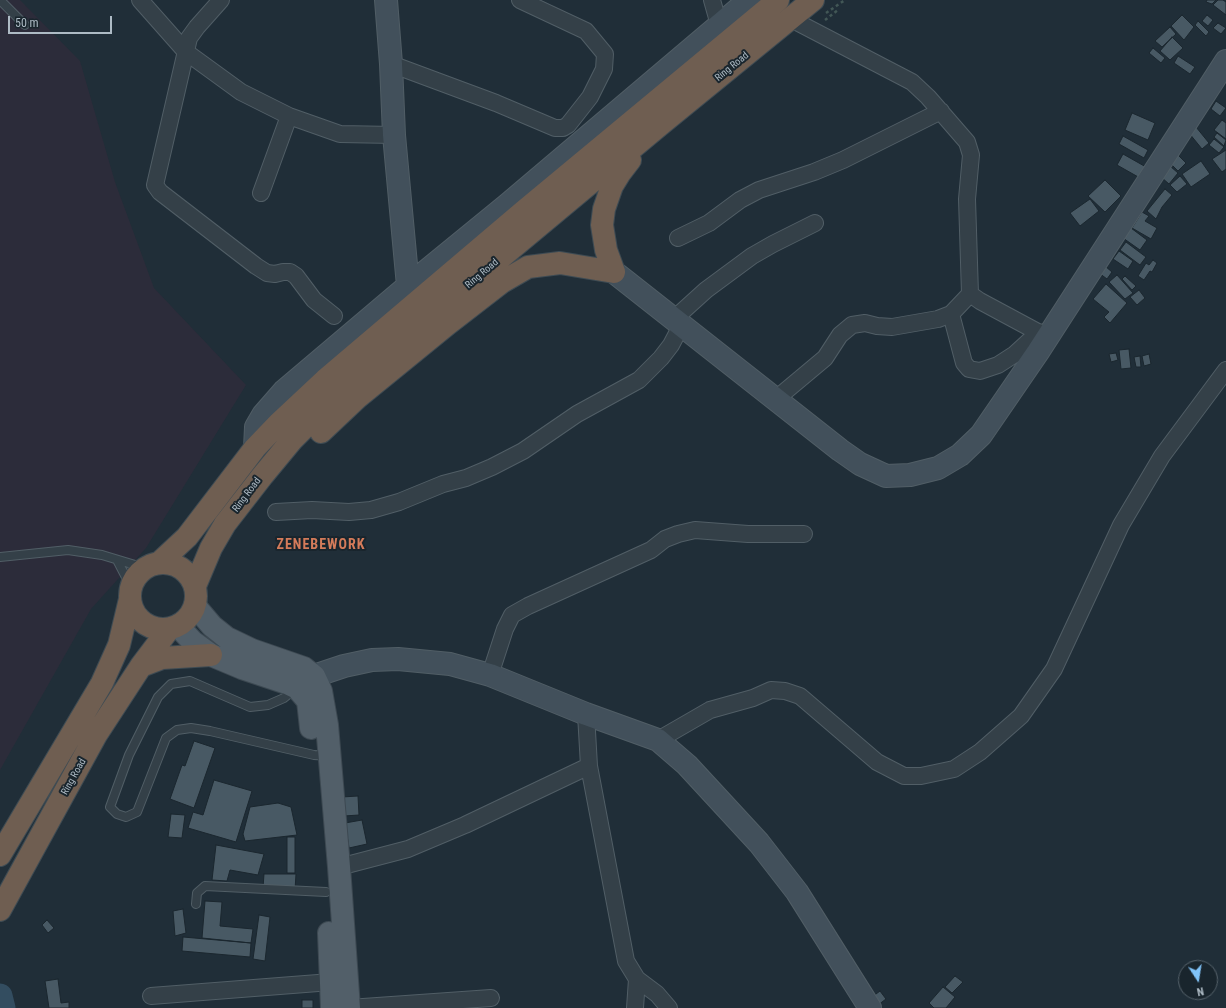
<!DOCTYPE html>
<style>
body{margin:0}
#map{position:relative;width:1226px;height:1008px;overflow:hidden;background:#202e38;font-family:"Roboto Condensed",sans-serif}
canvas{display:block}
.north{position:absolute;left:1178px;top:960px;width:40px;height:40px;box-sizing:border-box;background:#19252d;border:1px solid #55616a;border-radius:50%;rotate:168deg;font-size:11px;font-weight:700;line-height:16px;text-align:center;color:#aebbc5}
.north::after{content:'';display:block;margin:auto;width:14px;height:18px;background:#80c3f8;clip-path:polygon(50% 0,100% 100%,50% 72%,0 100%)}
.scale{position:absolute;left:8px;top:16px;width:104px;height:18px;box-sizing:border-box;border:2px solid #aebbc5;border-top:0;padding-left:5px;font-size:12px;line-height:14px;white-space:nowrap;color:#aebbc5;-webkit-text-stroke:3px #19252d;paint-order:stroke}
</style>
<div id="map">
<canvas width="1226" height="1008"></canvas>
<div class="north">N</div>
<div class="scale">50 m</div>
</div>
<script>
const g = document.querySelector('canvas').getContext('2d');
g.lineJoin = 'round';
function fill(path, color) { g.fillStyle = color; g.fill(path, 'evenodd'); }
const shape = rows => new Path2D(rows.map(r => 'M' + r).join(''));
function strokePath(path, color, width, dash) { g.strokeStyle = color; g.lineWidth = width; g.lineCap = dash ? 'butt' : 'round'; g.setLineDash(dash || []); g.stroke(path); }
function drawText(font, color, halo, rows, align = 'center') {
  g.font = font + ' "Roboto Condensed",sans-serif'; g.lineWidth = 4; g.setLineDash([]); g.textBaseline = 'middle'; g.strokeStyle = halo; g.fillStyle = color; for (const [text, x, y, turn = 0] of rows) {
    g.save(); g.translate(x, y); g.rotate((+turn || 0) * Math.PI / 180); g.textAlign = isNaN(turn) ? turn : align; if (halo) g.strokeText(text, 0, 0); g.fillText(text, 0, 0); g.restore();
  }
}
fill(shape([
 [0,0,20,0,80,61,115,182,154,288,246,385,146,548,91,609,0,770]
]), '#2c2c3a');
strokePath(shape([
 [0,996,3,1008]
]), '#334d60', 25);
const building = shape([
 [1207,0,1216,0,1212,4,1206,2,1207,0],
 [1218,0,1223,0,1226,2,1226,15,1213,5,1218,0],
 [1182,15,1194,27,1184,40,1171,26,1182,15],
 [1207,15,1213,20,1208,26,1202,21,1207,15],
 [1198,21,1209,32,1206,36,1195,25,1198,21],
 [1218,23,1226,28,1221,34,1213,28,1218,23],
 [1170,27,1176,34,1162,47,1155,41,1170,27],
 [1172,37,1183,48,1170,60,1160,51,1172,37],
 [1153,48,1165,58,1161,63,1149,53,1153,48],
 [1178,56,1195,67,1190,74,1174,63,1178,56],
 [1216,101,1226,108,1220,116,1211,109,1216,101],
 [1132,113,1155,123,1148,140,1125,130,1132,113],
 [1222,120,1226,123,1226,139,1214,130,1222,120],
 [1196,127,1209,143,1202,149,1189,133,1196,127],
 [1217,133,1226,140,1224,146,1214,137,1217,133],
 [1123,136,1148,150,1144,158,1119,144,1123,136],
 [1214,139,1224,147,1219,153,1209,145,1214,139],
 [1226,150,1226,169,1222,172,1212,159,1226,150],
 [1123,154,1146,167,1140,178,1117,165,1123,154],
 [1177,154,1186,163,1178,171,1169,162,1177,154],
 [1201,161,1210,174,1191,187,1182,174,1201,161],
 [1170,166,1178,173,1169,184,1161,177,1170,166],
 [1180,176,1187,184,1177,192,1170,185,1180,176],
 [1105,180,1121,196,1105,212,1088,196,1105,180],
 [1165,189,1172,195,1162,207,1156,219,1147,211,1165,189],
 [1090,199,1099,211,1080,226,1070,213,1090,199],
 [1142,212,1149,216,1145,221,1157,228,1151,239,1132,228,1142,212],
 [1131,228,1147,240,1140,250,1123,238,1131,228],
 [1126,242,1146,257,1140,265,1120,250,1126,242],
 [1119,251,1133,261,1128,269,1113,259,1119,251],
 [1153,260,1157,263,1152,272,1150,271,1144,280,1138,276,1146,263,1149,265,1153,260],
 [1105,266,1112,272,1107,279,1099,273,1105,266],
 [1117,275,1133,293,1125,299,1109,282,1117,275],
 [1125,276,1136,286,1132,290,1122,279,1125,276],
 [1106,284,1127,303,1110,323,1104,317,1109,312,1093,299,1106,284],
 [1139,290,1145,298,1137,305,1130,297,1139,290],
 [1129,349,1131,368,1121,369,1119,350,1129,349],
 [1116,353,1118,360,1111,362,1109,354,1116,353],
 [1149,354,1151,364,1144,366,1142,356,1149,354],
 [1140,356,1141,367,1136,367,1134,357,1140,356],
 [194,741,215,748,194,808,170,799,182,765,185,766,194,741],
 [214,780,252,791,236,842,188,828,193,812,203,815,214,780],
 [358,796,359,815,344,816,342,797,358,796],
 [278,803,291,807,297,835,245,841,243,834,250,807,278,803],
 [171,814,185,815,182,838,168,837,171,814],
 [362,820,367,844,349,848,345,823,362,820],
 [287,837,295,837,295,873,287,873,287,837],
 [216,845,264,854,258,875,230,870,227,881,212,880,216,845],
 [264,874,296,874,295,890,263,888,264,874],
 [205,901,222,902,220,926,253,929,251,943,202,938,205,901],
 [183,909,186,933,175,936,173,911,183,909],
 [259,915,270,917,265,961,253,959,259,915],
 [47,920,54,928,48,933,42,925,47,920],
 [183,937,251,943,250,957,182,951,183,937],
 [955,976,963,982,952,993,945,987,955,976],
 [58,979,61,1003,69,1002,69,1008,49,1008,45,981,58,979],
 [943,987,955,997,946,1008,934,1008,929,1003,943,987],
 [880,991,886,999,878,1005,872,997,880,991],
 [302,1000,313,1000,313,1008,302,1008,302,1000]
]);
fill(building, '#485964');
strokePath(building, '#1b272f', 1);
const lane = shape([
 [0,0,25,25],
 [0,557,68,550,102,555,145,568],
 [117,560,131,587],
 [295,689,284,698,268,705,250,707,190,681,171,684,158,697,129,755,110,807,117,814,126,817,137,812,166,738,177,730,191,728,210,731,314,755,329,756],
 [196,904,197,893,205,886,326,892]
]);
const street = shape([
 [140,0,186,52,241,92,289,116,340,134,394,135],
 [221,0,197,27,189,38,155,185,160,192,256,266,267,273,275,274,283,272,290,272,296,276,314,300,334,316],
 [712,0,719,25],
 [391,64,496,103,555,128,563,128,568,125,590,97,604,69,605,54,586,31,520,0],
 [261,193,289,116],
 [678,238,709,223,740,200,759,190,814,172,843,160,941,111],
 [970,294,980,301,1047,337],
 [951,314,964,363,969,369,980,371,998,365,1015,354,1039,332],
 [674,319,706,290,752,256,773,244,815,223],
 [776,399,825,358,840,335,852,325,865,323,877,326,892,327,938,319,951,314,970,294,967,199,971,155,967,142,928,97,912,82,791,19],
 [276,512,312,510,349,512,371,510,399,502,443,484,466,478,492,467,523,451,577,414,639,380,661,358,671,345,682,324],
 [490,675,505,629,512,615,528,606,651,550,665,539,678,534,695,530,748,534,804,534],
 [586,714,589,766,626,961,637,979,657,994,669,1008],
 [658,740,710,710,753,698,771,690,785,691,800,696,877,762,904,776,921,776,954,769,980,752,1021,716,1054,669,1121,525,1162,456,1226,370],
 [339,867,408,849,465,825,589,766],
 [151,996,331,982],
 [349,1008,491,998],
 [635,1008,637,979]
]);
const secondary = shape([
 [386,0,391,64,394,135,408,286],
 [614,272,840,450,860,464,886,476,910,475,938,468,960,455,981,435,1038,352,1226,61],
 [255,448,256,427,263,415,284,391,408,286,507,205,749,0],
 [298,687,314,676,344,666,372,660,398,659,450,664,490,675,586,714,658,740,687,765,759,843,797,892,870,1008]
]);
const primary = shape([
 [195,606,212,626,227,638,252,650,304,668,314,676,321,691,327,725,339,867,349,1008],
 [178,626,193,642,211,655,242,668,287,683,297,688,308,701,311,728],
 [329,933,332,1008]
]);
const highway = shape([
 [614,272,606,250,602,225,604,209,612,186,620,173,630,160],
 [321,432,357,398,449,323,502,282,528,267,560,263,614,272],
 '130 596a33 33 0 1 1 66 0a33 33 0 1 1-66 0Z',
 [159,563,187,537,255,448,278,424,325,380,524,211,778,0],
 [195,586,211,548,225,524,263,475,292,440,343,389,661,124,813,0],
 [141,666,162,658,211,655],
 [0,855,102,683,119,645,130,599],
 [0,910,96,735,141,666,169,629]
]);
strokePath(lane, '#515e66', 10);
strokePath(street, '#515e66', 18);
strokePath(secondary, '#515e66', 24);
strokePath(primary, '#3d4952', 24);
strokePath(highway, '#3e4b53', 24);
strokePath(shape([
 [826,13,845,0],
 [825,20,838,10]
]), '#425756', 2.5, [3, 3]);
strokePath(lane, '#344048', 8);
strokePath(street, '#344048', 16);
strokePath(secondary, '#42505b', 22);
strokePath(primary, '#525f69', 22);
strokePath(highway, '#6f5e51', 22);
drawText('10px', '#aebbc5', '#19252d', [
 ["Ring Road",732,67,-39],
 ["Ring Road",482,274,-40],
 ["Ring Road",247,495,-53],
 ["Ring Road",74,777,-61]
]);
g.letterSpacing = '1px';
drawText('bold 14px', '#d47b5a', '#19252d', [
 ["ZENEBEWORK",321,545]
]);
g.letterSpacing = '0px';
</script>
